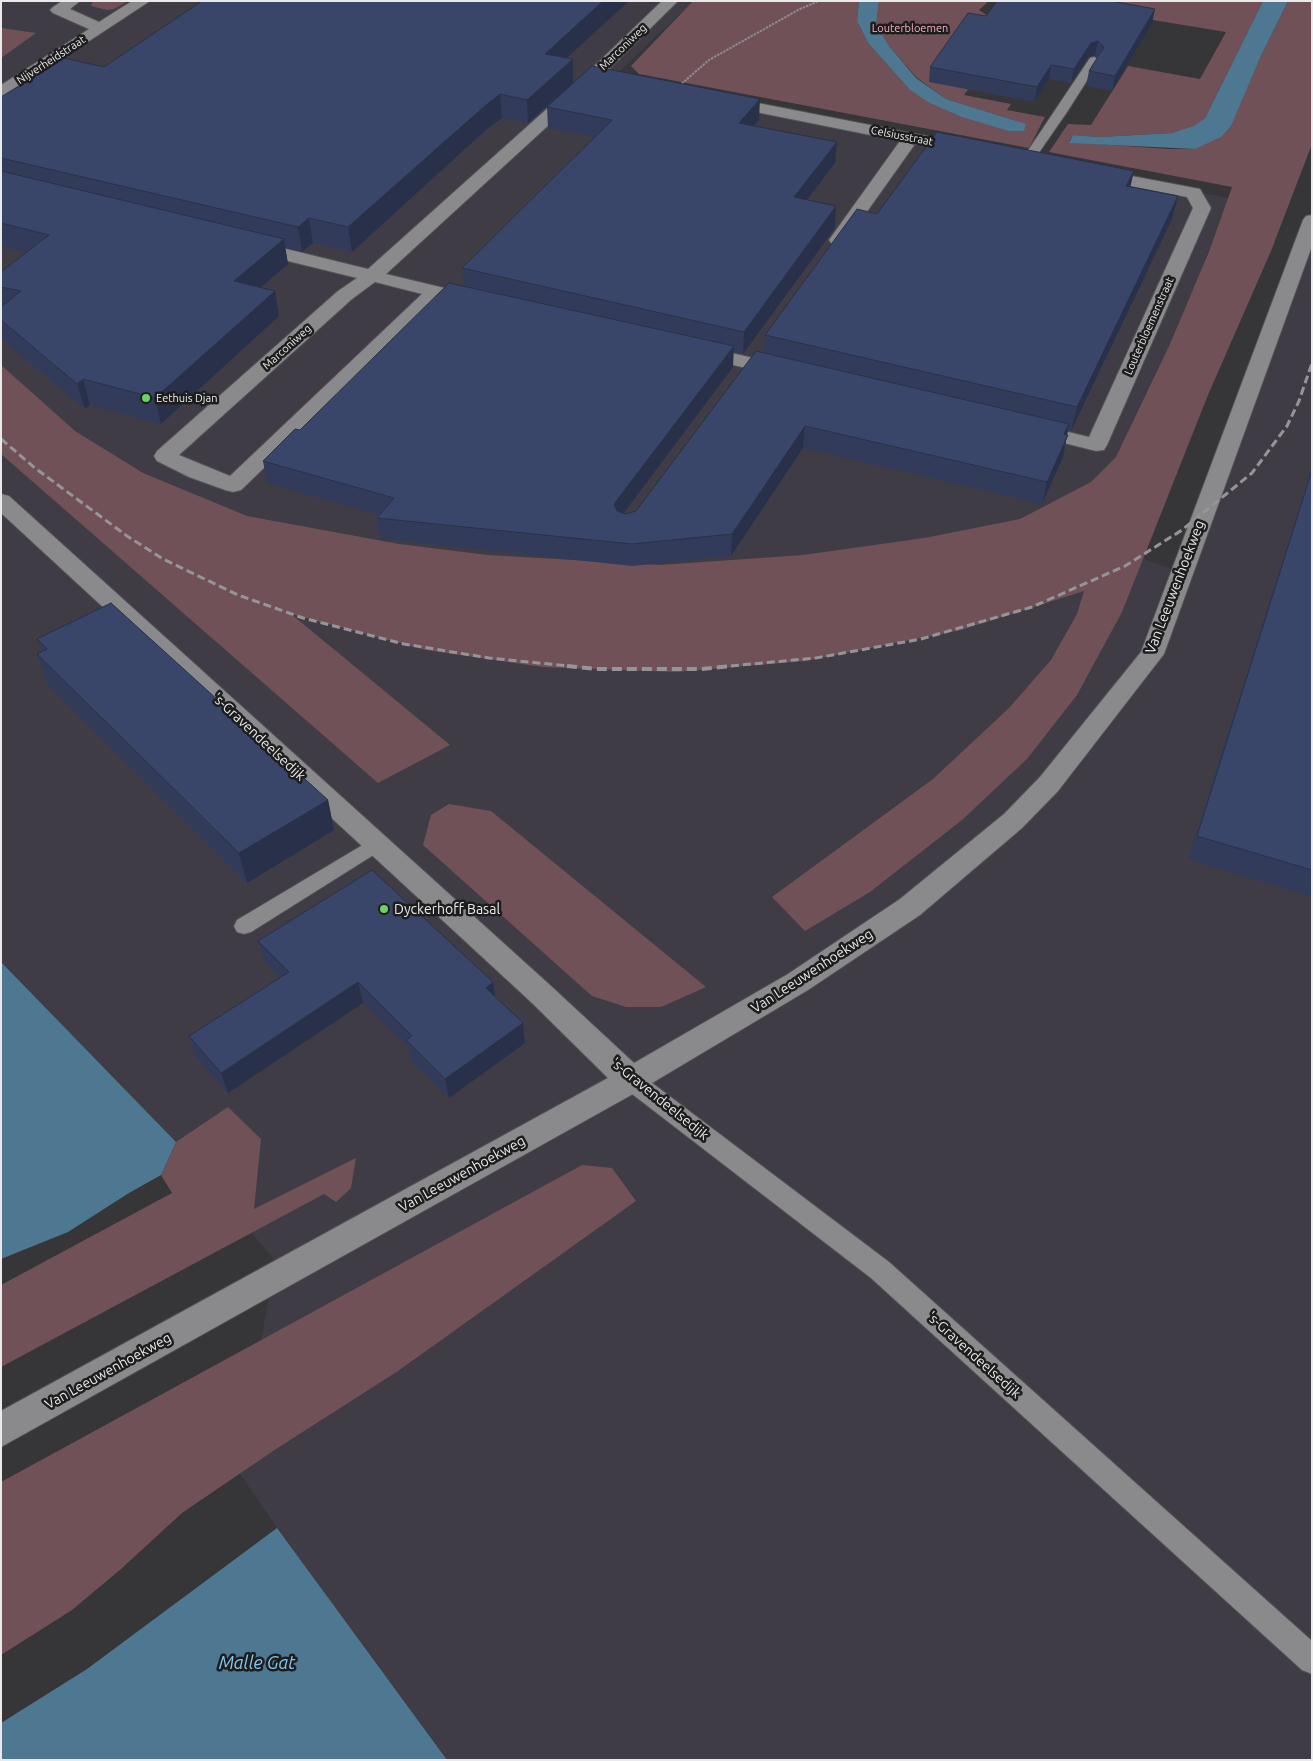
<!DOCTYPE html>
<style>
body{margin:0}
#map{position:relative;width:1313px;height:1761px;overflow:hidden;background:#363538;font-family:Ubuntu,sans-serif}
canvas{display:block}
.frame{position:absolute;inset:0;border:2px solid #eaeaeb;pointer-events:none}
</style>
<div id="map">
<canvas width="1313" height="1761"></canvas>
<div class="frame"></div>
</div>
<script>
const g = document.querySelector('canvas').getContext('2d');
g.lineJoin = 'round';
function fill(path, color) { g.fillStyle = color; g.fill(path, 'evenodd'); }
const shape = rows => new Path2D(rows.map(r => 'M' + r).join(''));
function strokePath(path, color, width, dash) { g.strokeStyle = color; g.lineWidth = width; g.lineCap = dash ? 'butt' : 'round'; g.setLineDash(dash || []); g.stroke(path); }
function drawText(font, color, halo, rows, align = 'center') {
  g.font = font + ' Ubuntu,sans-serif'; g.lineWidth = 5; g.setLineDash([]); g.textBaseline = 'middle'; g.strokeStyle = halo; g.fillStyle = color; for (const [text, x, y, turn = 0] of rows) {
    g.save(); g.translate(x, y); g.rotate((+turn || 0) * Math.PI / 180); g.textAlign = isNaN(turn) ? turn : align; if (halo) g.strokeText(text, 0, 0); g.fillText(text, 0, 0); g.restore();
  }
}
fill(shape([
 [1,1,693,1,616,75,1228,198,1133,457,1041,519,1171,569,1157,596,1199,519,1312,214,1312,1760,447,1760,277,1528,238,1471,275,1261,176,1142,1,962]
]), '#3f3c45');
fill(shape([
 [93,1,128,1,114,9,107,10,91,6],
 [693,1,859,1,857,21,868,43,909,89,1026,124,946,99,916,77,890,47,876,25,879,1,989,1,979,10,988,16,979,75,964,95,1011,104,1007,110,1045,117,1029,148,639,74,631,66],
 [1037,1,1263,1,1205,118,1194,127,1172,133,1099,137,1073,135,1069,142,1168,149,1195,149,1259,60,1288,1,1312,1,1312,144,1271,251,1208,395,1122,612,1077,695,1027,759,962,820,870,892,805,931,772,897,933,779,1009,708,1051,660,1077,614,1084,591,961,630,805,661,676,672,542,667,426,650,291,614,450,745,378,783,1,454,1,365,75,431,143,473,247,516,399,544,488,555,660,565,803,555,924,538,1020,519,1091,482,1116,457,1170,344,1208,254,1232,187,1049,152,1068,124,1091,125,1128,66,1200,79,1226,32],
 [1,28,36,33,1,58],
 [449,804,491,811,706,987,661,1007,626,1007,592,996,423,845,431,815],
 [228,1107,261,1139,254,1209,356,1158,351,1188,336,1202,324,1194,1,1367,1,1285,172,1193,161,1175,176,1142],
 [582,1165,612,1168,636,1201,398,1371,273,1451,182,1513,121,1569,72,1610,1,1655,1,1482]
]), '#705158');
fill(shape([
 [859,1,879,1,876,25,890,47,916,78,946,99,1026,124,1024,131,1009,131,962,117,930,103,909,89,868,43,857,21],
 [1263,1,1288,1,1259,60,1231,126,1221,137,1195,149,1069,143,1073,135,1099,137,1172,133,1194,126,1205,118],
 [1,962,176,1142,161,1175,129,1193,68,1232,1,1259],
 [277,1528,447,1760,1,1760,1,1723,87,1669]
]), '#4e7791');
const lane = shape([
 [1094,57,1100,60,1067,112,1031,164,1023,164,1021,161,1090,58,1094,57],
 [376,837,383,839,386,844,383,849,251,932,244,934,237,932,234,926,237,920,376,837],
 [631,1071,639,1073,889,1262,1312,1641,1312,1674,1302,1670,871,1278,623,1087,620,1080,623,1073,631,1071]
]);
const street = shape([
 [62,1,80,1,70,9,99,22,132,1,150,1,7,95,1,97,1,85,89,29,53,13,50,10,53,7,62,1],
 [662,1,678,1,599,79,386,274,482,297,485,301,482,305,475,307,440,298,241,490,233,492,225,490,189,477,157,461,154,456,157,451,338,291,357,278,243,250,241,246,243,242,250,240,368,269,587,73,662,1],
 [375,282,422,294,230,476,179,455,352,299,375,282],
 [722,96,967,144,973,145,976,149,973,153,967,154,915,144,844,244,838,245,832,244,829,240,900,141,716,104,714,101,716,98,722,96],
 [1095,169,1200,189,1211,208,1107,445,1104,450,1096,451,1024,433,1020,429,1024,425,1031,423,1089,437,1193,208,1187,197,1089,178,1086,174,1089,170,1095,169],
 [1312,215,1312,246,1164,654,1058,791,1022,828,920,915,808,990,642,1089,1,1447,1,1411,608,1078,531,1002,1,513,1,494,9,496,551,986,634,1063,788,974,900,899,1004,814,1040,777,1141,652,1303,220,1306,216,1312,215],
 [697,345,792,367,795,371,792,375,785,377,690,355,687,351,690,347,697,345]
]);
strokePath(lane, '#535254', 2);
strokePath(street, '#535254', 2);
strokePath(shape([
 [679,86,709,60,800,9,819,1]
]), '#8c8c8e', 2, [2.5, 1]);
fill(lane, '#8a898c');
fill(street, '#8a898c');
strokePath(shape([
 [1,439,35,468,127,536,163,559,238,595,303,618,404,644,489,658,579,667],
 [719,667,816,658,921,639,1032,607,1125,566,1182,530,1252,473,1287,426,1299,401,1312,363]
]), '#959597', 3, [8, 4]);
strokePath(shape([
 [567,666,596,669,701,669,732,666]
]), '#959597', 4, [10, 5]);
fill(shape([
 [986,16,1152,23,1112,91,1086,86,1089,71,1097,58,1095,55,1088,57,1071,83,1049,79,1034,102,929,82,930,67],
 [567,58,573,59,573,83,528,123,502,118,487,129,352,252,313,243,302,252,285,248,288,264,261,288,275,291,279,316,161,424,90,405,85,409,1,338,1,272,26,253,1,246,1,97,104,67],
 [547,107,759,120,754,126,837,142,835,163,807,200,836,206,835,228,743,354,733,352,733,367,624,513,626,514,636,511,764,353,765,335,877,214,1130,187,1178,196,1172,219,1071,431,1068,430,1063,457,1042,504,803,448,731,556,632,566,380,539,377,518,379,515,267,483,263,461,300,430,464,286,462,268,595,137,548,128],
 [1312,468,1312,897,1188,859],
 [37,639,328,800,334,830,247,883,48,685,37,654,42,652],
 [258,941,493,982,495,996,525,1043,449,1098,410,1060,408,1047,363,1003,228,1093,196,1057,189,1036,280,978,264,961]
]), '#323c5a');
fill(shape([
 [603,1,629,1,546,77,545,54],
 [1155,9,1152,23,1112,91,1115,76],
 [1098,41,1095,55,1088,57,1071,83,1074,69,1091,43],
 [573,59,573,83,528,123,527,100],
 [1051,65,1049,79,1034,102,1037,87],
 [500,94,502,118,487,129,352,252,348,227,486,105],
 [760,99,759,120,738,144,739,123],
 [837,142,835,163,792,219,794,197],
 [1134,171,1129,193,1126,186],
 [1178,196,1172,219,1071,431,1077,407],
 [836,206,835,228,743,354,744,332],
 [309,218,313,243,302,252,298,227],
 [284,239,288,264,239,306,234,281],
 [275,291,279,316,161,424,155,398],
 [734,346,733,367,614,526,614,504],
 [83,379,90,405,85,409,77,384],
 [1069,424,1063,457,1042,504,1047,482,1064,434],
 [805,426,803,448,731,556,732,534],
 [328,800,334,830,247,883,239,853],
 [358,982,363,1003,228,1093,221,1073],
 [493,982,496,1002,486,988],
 [523,1023,525,1043,449,1098,445,1079]
]), '#29314a');
const building = shape([
 [202,1,603,1,545,54,573,59,527,100,500,94,486,105,348,227,309,218,298,227,1,158,1,97,64,58,104,67,202,1],
 [997,1,1111,1,1155,9,1115,76,1089,71,1104,47,1098,41,1091,43,1074,69,1051,65,1037,87,930,67,968,13,986,16,997,1],
 [592,66,760,99,739,123,837,142,794,197,836,206,744,332,462,268,612,120,547,107,592,66],
 [937,132,1134,171,1126,186,1178,196,1077,407,765,335,857,209,877,214,937,132],
 [1,171,284,239,234,281,275,291,155,398,83,379,77,384,1,320,1,307,21,291,1,287,1,272,49,235,1,223,1,171],
 [449,283,734,346,614,504,617,511,626,514,636,511,756,351,1069,424,1064,434,1068,435,1047,482,805,426,732,534,632,544,377,518,394,498,263,461,295,429,300,430,449,283],
 [1312,470,1312,870,1197,836,1312,470],
 [111,603,328,800,239,853,37,654,47,649,37,639,111,603],
 [372,870,493,982,486,988,523,1023,445,1079,406,1040,412,1036,358,982,221,1073,189,1036,289,972,258,941,372,870]
]);
fill(building, '#3a4669');
strokePath(building, '#29314a', 1);
for (const [x, y, r, color] of [
 [146,398,5,"#6ad363"],
 [384,909,5,"#6ad363"]
]) { const dot = new Path2D(); dot.arc(x, y, r, 0, 2 * Math.PI); g.fillStyle = color; g.fill(dot); strokePath(dot, '#1d1d1e', 2); }
drawText('11px', '#feb2c4', '#1d1d1e', [
 ["Louterbloemen",910,28]
]);
drawText('11px', '#eaeaeb', '#1d1d1e', [
 ["Marconiweg",623,47,-44],
 ["Nijverheidstraat",51,60,-33],
 ["Celsiusstraat",902,136,11],
 ["Louterbloemenstraat",1149,326,-66],
 ["Marconiweg",287,347,-42]
]);
drawText('11px', '#eaeaeb', '#1d1d1e', [
 ["Eethuis Djan",156,398]
], 'left');
drawText('14px', '#eaeaeb', '#1d1d1e', [
 ["Van Leeuwenhoekweg",1175,587,-69],
 ["'s-Gravendeelsedijk",259,737,43],
 ["Van Leeuwenhoekweg",812,971,-33],
 ["'s-Gravendeelsedijk",660,1099,39],
 ["Van Leeuwenhoekweg",462,1174,-29],
 ["'s-Gravendeelsedijk",974,1355,42],
 ["Van Leeuwenhoekweg",108,1371,-29]
]);
drawText('14px', '#eaeaeb', '#1d1d1e', [
 ["Dyckerhoff Basal",394,909]
], 'left');
drawText('italic 18px', '#84c8f2', '#1d1d1e', [
 ["Malle Gat",257,1663]
]);
</script>
